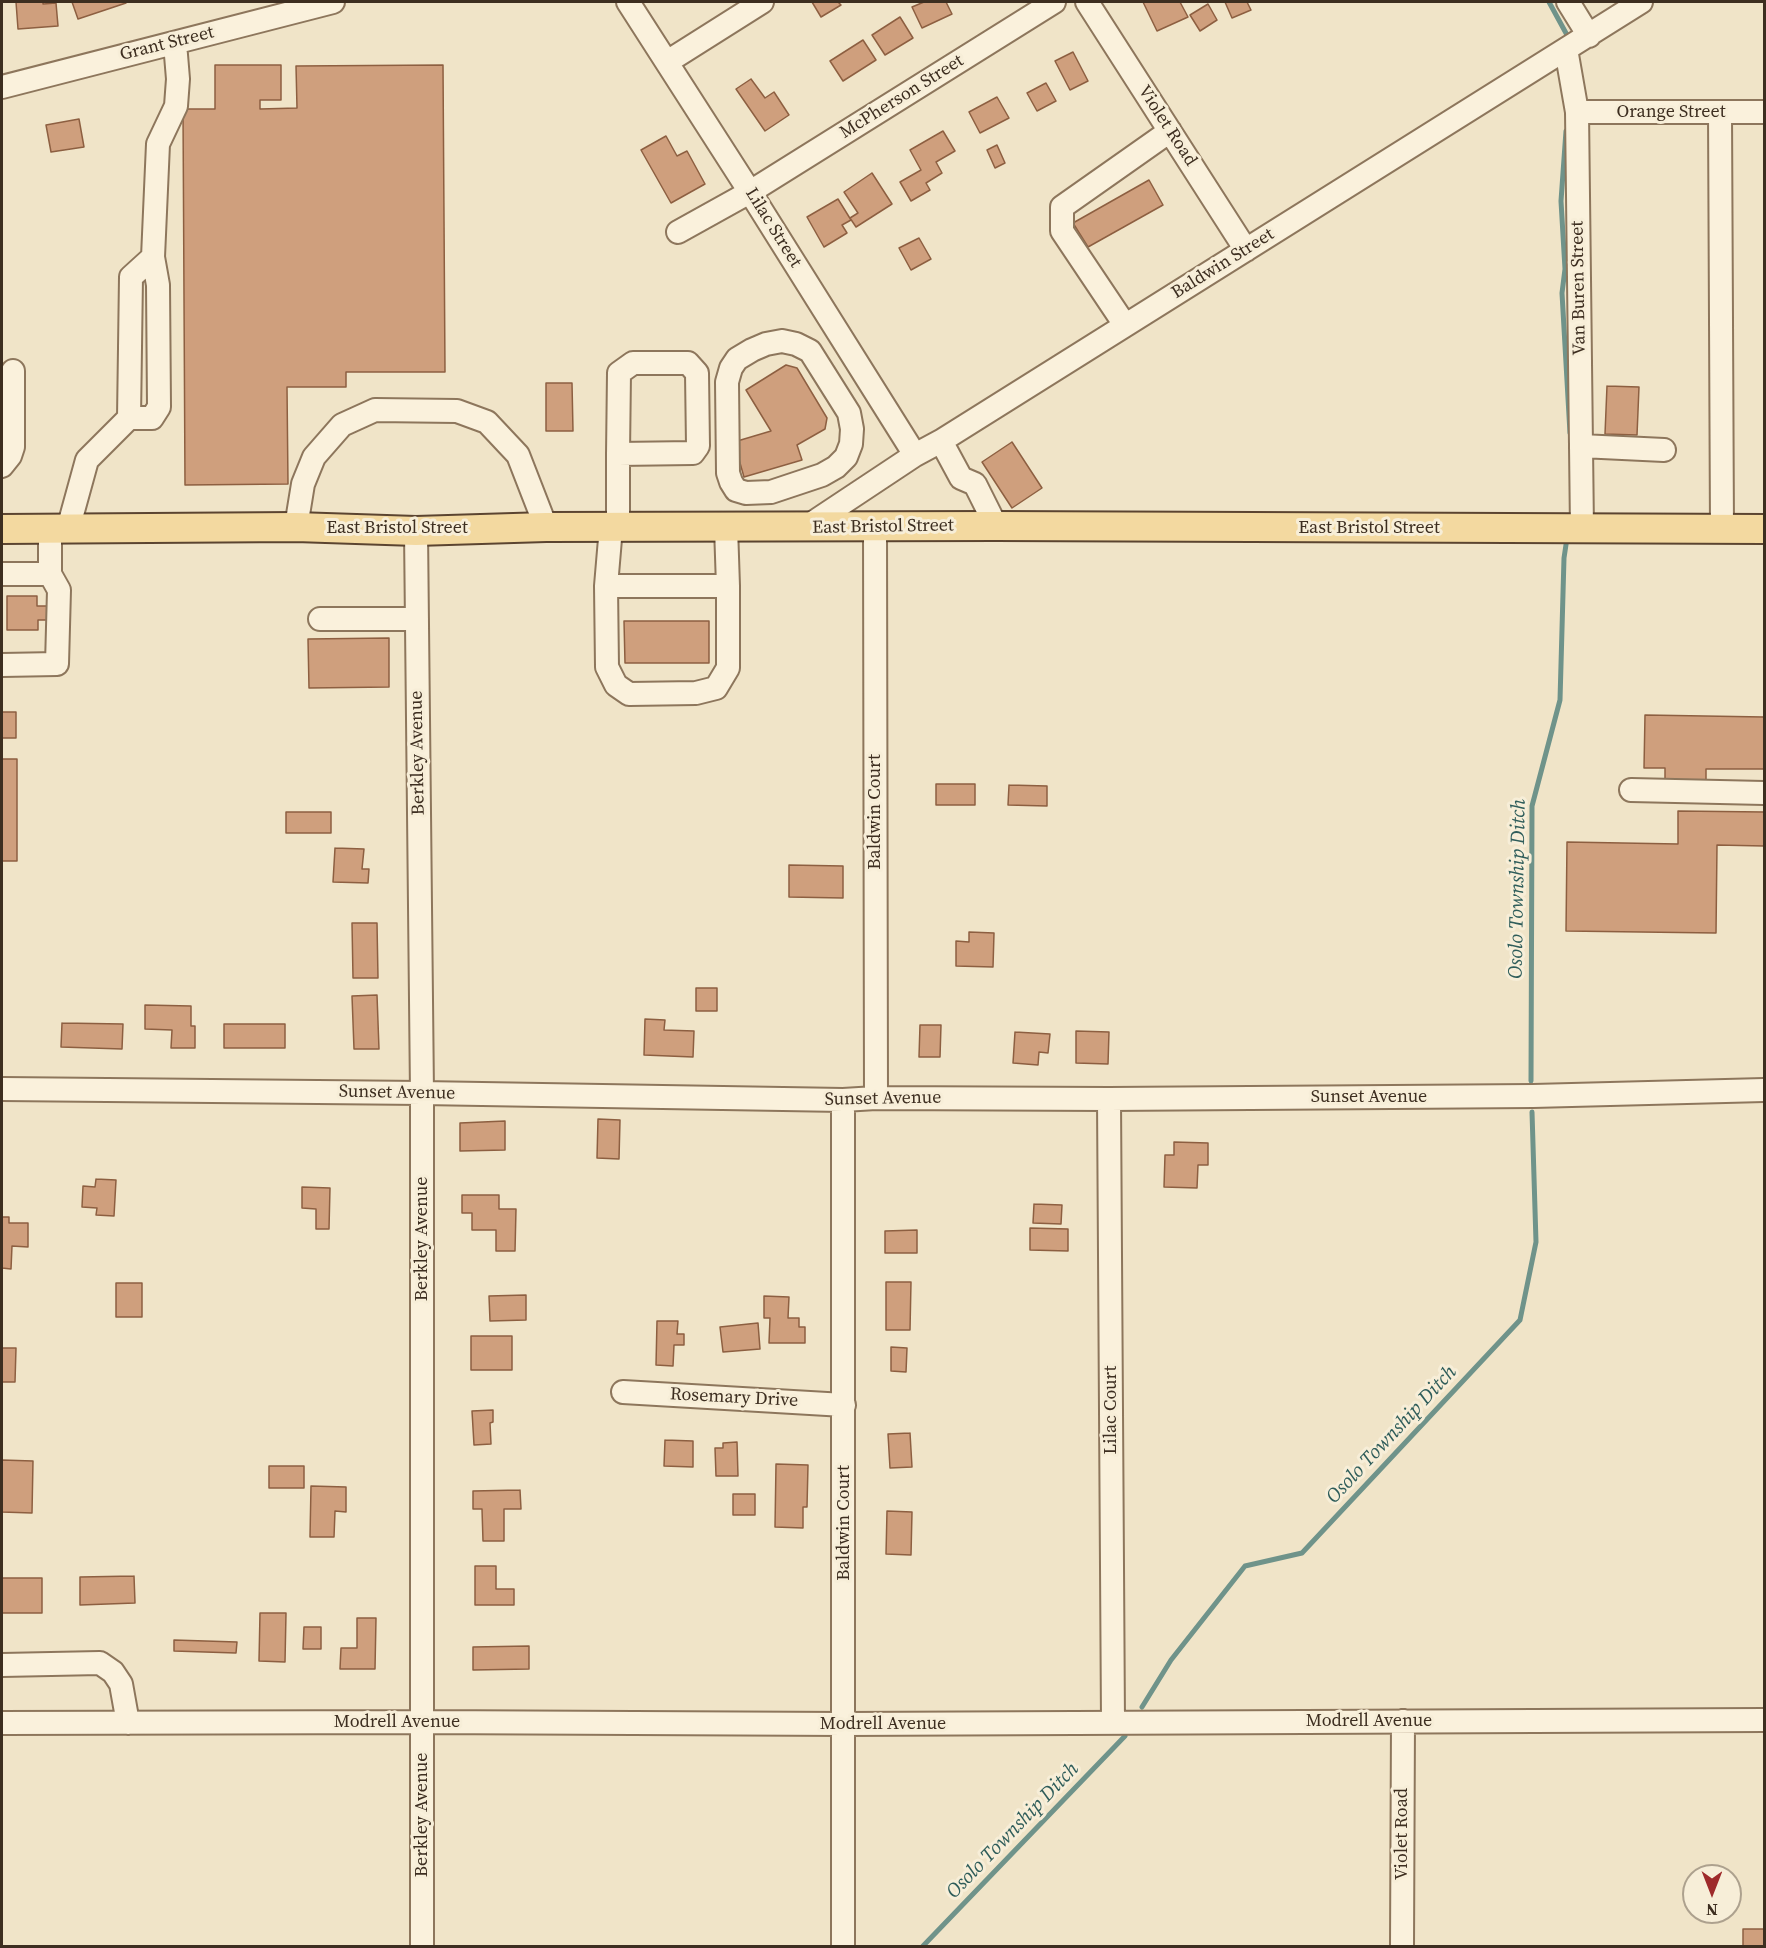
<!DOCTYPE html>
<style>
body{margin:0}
#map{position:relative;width:1766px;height:1948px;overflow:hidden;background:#f0e4c8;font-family:"Source Serif 4",serif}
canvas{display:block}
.frame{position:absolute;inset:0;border:3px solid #3d2e20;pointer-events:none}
.north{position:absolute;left:1682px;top:1864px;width:60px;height:60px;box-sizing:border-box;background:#f7eed8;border:2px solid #ada18e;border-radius:50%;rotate:180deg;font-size:16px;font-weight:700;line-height:24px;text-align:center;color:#3d2e20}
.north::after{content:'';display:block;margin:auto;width:21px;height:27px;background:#9e2a2b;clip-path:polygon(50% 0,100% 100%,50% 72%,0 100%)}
</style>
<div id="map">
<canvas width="1766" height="1948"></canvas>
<div class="frame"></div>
<div class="north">N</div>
</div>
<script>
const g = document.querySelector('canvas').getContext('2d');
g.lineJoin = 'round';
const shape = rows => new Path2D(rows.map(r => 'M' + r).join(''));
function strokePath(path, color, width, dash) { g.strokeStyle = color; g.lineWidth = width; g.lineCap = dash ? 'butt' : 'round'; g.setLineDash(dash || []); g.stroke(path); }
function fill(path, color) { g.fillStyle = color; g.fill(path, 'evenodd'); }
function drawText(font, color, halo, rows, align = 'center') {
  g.font = font + ' "Source Serif 4",serif'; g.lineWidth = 6; g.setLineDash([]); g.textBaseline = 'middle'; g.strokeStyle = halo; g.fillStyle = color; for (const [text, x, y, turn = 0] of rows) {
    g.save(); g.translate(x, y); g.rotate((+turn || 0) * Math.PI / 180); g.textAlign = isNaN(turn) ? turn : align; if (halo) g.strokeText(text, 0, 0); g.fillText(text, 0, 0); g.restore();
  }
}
strokePath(shape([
 [1549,2,1567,35],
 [1566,131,1561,201,1565,269,1562,293,1570,433],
 [1531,1081,1532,806,1560,700,1564,558,1567,538],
 [1142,1707,1171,1660,1245,1566,1302,1553,1520,1320,1536,1242,1532,1112],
 [923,1946,1125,1736]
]), '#6f938a', 5);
const building = shape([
 [16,2,43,2,43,4,56,3,58,26,18,29,16,2],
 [72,2,125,2,126,3,78,19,72,2],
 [812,2,838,2,841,5,821,17,812,2],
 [924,2,946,2,952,14,922,28,912,7,924,2],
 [1143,2,1180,2,1188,17,1157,31,1143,2],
 [1225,2,1247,2,1251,10,1232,18,1225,2],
 [1208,4,1217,20,1200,31,1190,15,1208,4],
 [900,17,913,38,885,55,872,35,900,17],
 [863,40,876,60,843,81,830,61,863,40],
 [1073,52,1088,81,1070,90,1055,61,1073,52],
 [215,65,281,65,281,100,260,100,260,109,297,108,296,66,443,65,445,372,346,372,346,387,287,387,288,484,185,485,183,109,215,109,215,65],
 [751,79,765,98,774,92,789,115,765,131,736,89,751,79],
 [1046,83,1056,101,1037,111,1027,93,1046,83],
 [997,97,1009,118,980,133,969,112,997,97],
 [79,119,84,147,51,152,46,125,79,119],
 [943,131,955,151,936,162,942,173,926,183,930,190,911,201,900,182,921,170,910,150,943,131],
 [666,136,677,156,687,151,705,184,671,203,641,150,666,136],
 [997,145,1005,163,995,168,987,150,997,145],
 [872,173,892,204,856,227,850,218,858,213,844,192,872,173],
 [1149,180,1163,205,1088,247,1073,223,1149,180],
 [838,199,851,220,842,225,847,233,824,247,807,217,838,199],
 [919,238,931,259,911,270,899,248,919,238],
 [786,365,797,368,827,418,825,429,797,445,802,460,744,477,734,442,771,431,746,390,786,365],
 [546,383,572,383,573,431,546,431,546,383],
 [1607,386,1639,387,1637,435,1605,434,1607,386],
 [1012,442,1042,488,1012,508,982,462,1012,442],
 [7,596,37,596,37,606,49,606,50,620,38,620,38,630,7,630,7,596],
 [624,621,709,621,709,663,625,663,624,621],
 [389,638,389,687,309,688,308,639,389,638],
 [2,712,16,712,16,738,2,738,2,712],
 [1645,715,1764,717,1764,769,1706,769,1706,782,1665,781,1665,768,1644,768,1645,715],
 [2,759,17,759,17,861,2,861,2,759],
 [936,784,975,784,975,805,936,805,936,784],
 [1009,785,1047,786,1047,806,1008,805,1009,785],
 [1678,811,1764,812,1764,846,1717,845,1716,933,1566,931,1567,842,1678,844,1678,811],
 [286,812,331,812,331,833,286,833,286,812],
 [335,848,364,849,362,869,369,869,368,883,333,882,335,848],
 [789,865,843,866,843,898,789,897,789,865],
 [352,923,377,923,378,978,353,978,352,923],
 [969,932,994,933,993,967,956,966,956,941,969,942,969,932],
 [696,988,717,988,717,1011,696,1011,696,988],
 [377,995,379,1049,354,1049,352,996,377,995],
 [145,1005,191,1006,191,1026,195,1026,195,1048,171,1048,172,1030,145,1029,145,1005],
 [645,1019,665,1020,664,1030,694,1031,693,1057,644,1055,645,1019],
 [62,1023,123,1024,122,1049,61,1047,62,1023],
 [224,1024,285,1024,285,1048,224,1048,224,1024],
 [920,1025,941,1025,940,1057,919,1057,920,1025],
 [1076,1031,1109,1032,1108,1064,1076,1063,1076,1031],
 [1015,1032,1050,1034,1048,1053,1039,1052,1038,1065,1013,1063,1015,1032],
 [598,1119,620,1120,619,1159,597,1158,598,1119],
 [505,1121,505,1150,460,1151,460,1123,505,1121],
 [1174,1142,1208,1143,1208,1165,1198,1165,1197,1188,1164,1187,1165,1155,1174,1155,1174,1142],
 [96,1179,116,1180,114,1216,96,1215,97,1208,82,1207,83,1186,95,1187,96,1179],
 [302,1187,330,1188,329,1229,316,1229,316,1209,302,1208,302,1187],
 [462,1195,499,1195,499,1209,516,1209,515,1251,496,1251,496,1230,472,1230,472,1213,462,1213,462,1195],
 [1034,1204,1062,1205,1061,1224,1033,1223,1034,1204],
 [2,1217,9,1217,9,1223,28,1223,28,1247,12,1246,11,1269,2,1268,2,1217],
 [1030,1228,1068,1229,1068,1251,1030,1250,1030,1228],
 [917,1230,917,1253,885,1253,885,1231,917,1230],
 [886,1282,911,1282,910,1330,886,1330,886,1282],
 [116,1283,142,1283,142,1317,116,1317,116,1283],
 [526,1295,526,1320,490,1321,489,1296,526,1295],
 [764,1296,789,1297,788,1318,799,1318,799,1327,805,1327,805,1343,769,1343,770,1318,764,1318,764,1296],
 [657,1321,678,1321,677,1334,684,1334,684,1345,674,1345,673,1366,656,1365,657,1321],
 [758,1323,760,1349,723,1352,720,1327,758,1323],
 [471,1336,512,1336,512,1370,471,1370,471,1336],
 [891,1347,907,1348,906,1372,891,1371,891,1347],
 [2,1348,16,1348,15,1382,2,1382,2,1348],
 [493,1410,493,1422,490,1423,491,1444,474,1445,472,1411,493,1410],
 [910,1433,912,1467,890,1468,888,1434,910,1433],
 [665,1440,693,1441,693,1467,664,1466,665,1440],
 [737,1442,738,1476,716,1476,715,1448,723,1448,723,1443,737,1442],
 [2,1460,33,1461,32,1513,2,1512,2,1460],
 [776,1464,808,1465,807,1507,803,1507,803,1528,775,1527,776,1464],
 [269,1466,304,1466,304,1488,269,1488,269,1466],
 [311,1486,346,1487,346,1512,335,1511,334,1537,310,1537,311,1486],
 [520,1490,521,1509,504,1509,504,1541,483,1541,482,1509,473,1509,473,1491,520,1490],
 [733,1494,755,1494,755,1515,733,1515,733,1494],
 [887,1511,912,1512,911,1555,886,1554,887,1511],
 [475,1566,496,1566,496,1589,514,1589,514,1605,475,1605,475,1566],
 [134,1576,135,1603,80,1605,80,1577,134,1576],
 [2,1578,42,1578,42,1613,2,1613,2,1578],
 [260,1613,286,1613,285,1662,259,1661,260,1613],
 [357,1618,376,1618,375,1669,340,1669,341,1648,357,1648,357,1618],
 [304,1627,321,1627,321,1649,303,1649,304,1627],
 [174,1640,237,1642,236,1653,174,1651,174,1640],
 [529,1646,529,1669,473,1670,473,1647,529,1646],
 [1743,1929,1764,1929,1764,1946,1743,1946,1743,1929]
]);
fill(building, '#cf9f7d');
strokePath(building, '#8d5f41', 1.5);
const minor = shape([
 [628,2,750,192,915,455],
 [1087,2,1246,250],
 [1568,2,1589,36],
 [1566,49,1577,112,1582,529],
 [667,62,762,2],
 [2,87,333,2],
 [1577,112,1764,112],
 [1720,112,1722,529],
 [678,232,750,192,1054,2],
 [1125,325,1062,231,1062,207,1170,131],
 [782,341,796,344,810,351,849,413,852,429,851,444,846,457,836,467,822,475,771,492,746,493,736,490,731,482,728,473,727,382,731,368,737,359,752,350,766,344,782,341],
 [129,418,152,418,159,407,158,285,153,257],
 [941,441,961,478,975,484,996,526],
 [1581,446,1664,450],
 [2,466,10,456,13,447,13,371],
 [296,527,303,484,314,457,342,425,375,410,457,411,487,422,518,455,546,527],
 [611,527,606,586,607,667,616,685,629,694,696,693,716,688,728,668,728,586,726,527],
 [618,527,618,454,619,373,633,363,688,363,697,373,698,446,693,453,618,454],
 [875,527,876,1098],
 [805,528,915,455,941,441,1641,2],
 [68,529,87,460,129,418,131,277,153,257,158,144,176,106,178,79,175,43],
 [416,531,422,1093,422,1946],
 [2,574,50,574],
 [606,586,728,586],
 [320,619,417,619],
 [2,665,57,664,59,590,50,574,50,529],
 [1631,790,1764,793],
 [2,1089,422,1093,843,1100,876,1098,1109,1099,1533,1096,1764,1090],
 [1109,1099,1113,1722],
 [843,1100,843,1946],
 [623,1392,844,1405],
 [2,1665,100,1663,113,1672,121,1684,128,1723],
 [2,1723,422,1722,845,1724,1764,1720],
 [1402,1946,1403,1721]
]);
const major = shape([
 [2,529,296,527,416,531,546,527,996,526,1764,529]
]);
strokePath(minor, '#8d765c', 26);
strokePath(major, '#5b4430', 32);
strokePath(minor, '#faf1dc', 22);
strokePath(major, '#f3d9a0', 28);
drawText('18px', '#3d2e20', '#f7eed8', [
 ["Grant Street",167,44,-14],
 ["McPherson Street",902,97,-32],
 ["Orange Street",1671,112],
 ["Violet Road",1167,126,57],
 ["Lilac Street",773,228,58],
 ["Baldwin Street",1223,264,-32],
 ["Van Buren Street",1579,288,-91],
 ["East Bristol Street",883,527,-1],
 ["East Bristol Street",397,528],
 ["East Bristol Street",1369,528],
 ["Berkley Avenue",418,753,-91],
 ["Baldwin Court",875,812,-90],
 ["Sunset Avenue",397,1093,1],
 ["Sunset Avenue",1369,1097],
 ["Sunset Avenue",883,1099,-1],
 ["Berkley Avenue",422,1239,-90],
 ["Rosemary Drive",734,1398,3],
 ["Lilac Court",1111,1410,-90],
 ["Baldwin Court",844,1523,-90],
 ["Modrell Avenue",1369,1721],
 ["Modrell Avenue",397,1722],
 ["Modrell Avenue",883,1724],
 ["Berkley Avenue",422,1815,-90],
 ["Violet Road",1402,1834,-90]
]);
drawText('italic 20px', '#2f5d5a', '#f7eed8', [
 ["Osolo Township Ditch",1518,889,-89],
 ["Osolo Township Ditch",1392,1435,-47],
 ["Osolo Township Ditch",1013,1831,-46]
]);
</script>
